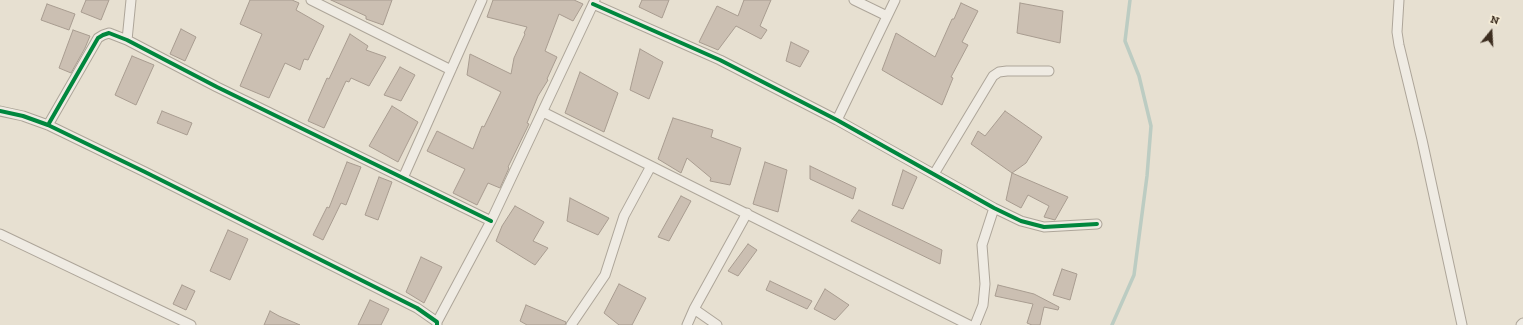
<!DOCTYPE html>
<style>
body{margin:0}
#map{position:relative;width:1523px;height:325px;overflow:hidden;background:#e7e0d1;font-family:"Zilla Slab",serif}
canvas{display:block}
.north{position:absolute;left:1471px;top:12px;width:40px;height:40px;-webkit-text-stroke:3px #f7eed8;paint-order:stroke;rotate:18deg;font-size:11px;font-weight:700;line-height:16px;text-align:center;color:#3d2e20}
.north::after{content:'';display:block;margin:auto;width:14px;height:18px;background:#3d2e20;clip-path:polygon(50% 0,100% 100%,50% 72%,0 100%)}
</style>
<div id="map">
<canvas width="1523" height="325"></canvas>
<div class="north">N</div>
</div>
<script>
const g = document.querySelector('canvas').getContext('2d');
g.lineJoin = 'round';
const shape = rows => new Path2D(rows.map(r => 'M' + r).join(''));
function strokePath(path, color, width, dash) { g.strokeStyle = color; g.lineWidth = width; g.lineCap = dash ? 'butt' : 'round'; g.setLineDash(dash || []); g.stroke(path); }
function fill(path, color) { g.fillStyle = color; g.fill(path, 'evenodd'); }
strokePath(shape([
 [1112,325,1134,275,1147,176,1151,126,1139,76,1125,41,1130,0]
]), '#bcccc2', 3.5);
const building = shape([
 [86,0,109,0,101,20,81,12,86,0],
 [250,0,292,0,299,3,296,10,324,26,308,60,304,59,300,70,285,63,269,98,240,86,262,34,240,24,250,0],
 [331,0,392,0,383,25,366,19,366,16,331,0],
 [493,0,574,0,583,4,573,21,559,14,545,51,557,57,547,79,548,80,538,96,527,123,529,124,508,167,509,168,500,188,488,183,477,205,453,193,465,169,427,151,437,131,473,149,482,126,484,127,501,92,467,75,470,54,511,74,514,58,525,34,524,33,527,27,487,17,493,0],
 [642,0,669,0,662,18,639,7,642,0],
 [744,0,771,0,760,26,767,30,761,39,736,26,718,50,699,42,717,6,738,16,744,0],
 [961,3,978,11,962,42,968,45,951,77,953,78,942,105,882,70,896,33,935,57,952,19,954,19,961,3],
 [1020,3,1063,11,1060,43,1017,33,1020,3],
 [47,4,75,14,69,30,41,20,47,4],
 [181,29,196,37,185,61,170,54,181,29],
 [73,30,90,36,85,48,71,73,59,68,73,30],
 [350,34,368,46,366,50,386,57,369,86,351,78,349,82,346,81,324,128,308,121,327,78,329,79,350,34],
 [791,42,809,51,800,67,786,61,791,42],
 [640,49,663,62,649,99,630,90,640,49],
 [132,56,154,65,136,105,115,95,132,56],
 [400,67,415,75,401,101,384,95,400,67],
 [580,72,618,93,604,132,565,113,580,72],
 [392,106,418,122,398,162,369,146,392,106],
 [162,111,192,123,187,135,157,123,162,111],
 [1005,111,1042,137,1026,163,1012,173,971,144,978,131,985,136,1005,111],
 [673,118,713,130,711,137,741,148,730,185,710,181,711,178,687,158,681,173,658,159,673,118],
 [347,162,361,167,346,205,341,203,323,240,313,235,327,207,329,208,347,162],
 [765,162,787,170,778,212,753,204,765,162],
 [810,166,856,188,853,199,810,179,810,166],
 [903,170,917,177,903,209,892,205,903,170],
 [1012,173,1068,197,1055,220,1044,217,1049,206,1028,195,1021,208,1006,200,1012,173],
 [379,177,392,182,378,220,365,215,379,177],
 [681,196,691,201,669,241,658,237,681,196],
 [570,198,609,218,598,235,567,221,570,198],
 [515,206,544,222,533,241,548,248,535,265,496,241,502,226,515,206],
 [859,210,942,250,940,264,851,221,859,210],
 [228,230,248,239,230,280,210,271,228,230],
 [748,244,757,250,738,276,728,271,748,244],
 [421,257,442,267,424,303,406,292,421,257],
 [1062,269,1077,274,1070,300,1053,295,1062,269],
 [770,281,812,301,807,309,766,290,770,281],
 [619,284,646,298,632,325,619,325,604,313,619,284],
 [182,285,195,291,186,310,173,304,182,285],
 [998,285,1034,294,1059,307,1058,310,1044,307,1040,325,1032,325,1027,323,1033,304,995,296,998,285],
 [825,289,849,305,835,320,814,309,825,289],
 [370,300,389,309,381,325,358,325,370,300],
 [526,305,566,322,565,325,527,325,520,321,526,305],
 [270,311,279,316,300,325,264,325,270,311]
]);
fill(building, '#cbbfb2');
strokePath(building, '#a89c90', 1);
const street = shape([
 [311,0,451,70],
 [854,0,887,16],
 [1399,0,1397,32,1399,45,1422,140,1462,325],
 [593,4,720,60,837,120,994,208,1021,221,1044,227,1097,224],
 [127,40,131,0],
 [0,111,23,116,48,125,145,172,417,308,437,322,437,325],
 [543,112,969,325],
 [837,120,895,0],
 [48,125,98,38,103,35,109,33,127,40,217,87,491,221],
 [934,174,993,76,999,72,1007,71,1049,71],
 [403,178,482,0],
 [0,234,191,325],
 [694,309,717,325],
 [437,322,491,221,595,0],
 [571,325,605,275,624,216,651,166],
 [687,325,694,309,747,213],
 [975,325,983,305,985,284,982,245,994,208],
 [1521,325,1523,323]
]);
strokePath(street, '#ada599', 11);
strokePath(street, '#efebe3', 9);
strokePath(shape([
 [593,4,720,60,837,120,994,208,1021,221,1044,227,1097,224],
 [0,111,23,116,48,125,145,172,417,308,437,322,437,325],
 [48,125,98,38,103,35,109,33,127,40,217,87,491,221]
]), '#00873e', 4);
</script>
